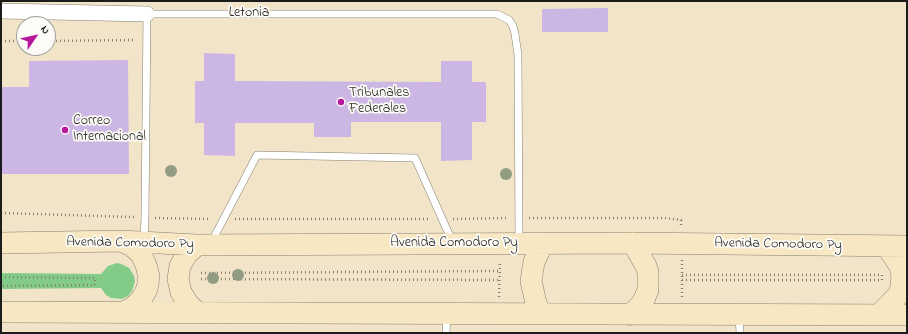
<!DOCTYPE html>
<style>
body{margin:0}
#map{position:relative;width:908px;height:334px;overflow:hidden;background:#f1e4c9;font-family:"Indie Flower",sans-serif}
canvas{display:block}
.frame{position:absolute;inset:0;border:2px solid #1c1c1c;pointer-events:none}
.north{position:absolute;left:16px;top:16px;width:40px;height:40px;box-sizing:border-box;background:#fdfcf7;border:1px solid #a3a29f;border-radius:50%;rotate:56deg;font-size:11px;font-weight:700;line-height:16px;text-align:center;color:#1c1c1c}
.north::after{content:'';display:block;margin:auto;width:14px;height:18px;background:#b5179e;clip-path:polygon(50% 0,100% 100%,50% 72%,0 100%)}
</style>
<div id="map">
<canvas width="908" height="334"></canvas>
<div class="frame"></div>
<div class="north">N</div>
</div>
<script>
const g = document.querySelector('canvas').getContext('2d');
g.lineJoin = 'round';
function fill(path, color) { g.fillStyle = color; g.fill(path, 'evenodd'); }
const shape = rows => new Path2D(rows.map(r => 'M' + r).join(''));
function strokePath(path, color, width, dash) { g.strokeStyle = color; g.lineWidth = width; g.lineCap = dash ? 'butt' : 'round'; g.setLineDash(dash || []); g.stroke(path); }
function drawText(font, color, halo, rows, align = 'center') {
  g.font = font + ' "Indie Flower",sans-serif'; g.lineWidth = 3.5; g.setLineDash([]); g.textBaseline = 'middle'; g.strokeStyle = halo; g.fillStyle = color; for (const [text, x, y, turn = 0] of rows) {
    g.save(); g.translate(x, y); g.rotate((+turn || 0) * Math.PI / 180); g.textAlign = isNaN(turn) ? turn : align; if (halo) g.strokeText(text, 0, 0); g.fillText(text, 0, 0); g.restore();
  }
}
fill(shape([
 [117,263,121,264,129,268,134,276,135,281,132,291,128,296,122,299,111,298,106,295,101,288,1,289,1,273,101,274,108,266]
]), '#82cc88');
fill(shape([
 [608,8,608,32,542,32,542,9],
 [204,53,235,54,235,81,441,82,441,61,472,61,472,82,486,82,486,122,472,122,472,160,441,161,441,122,351,122,351,137,314,137,314,123,235,123,235,156,204,155,204,123,195,123,195,81,204,81],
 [128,60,129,174,1,174,1,87,29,87,29,61]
]), '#cbb6e4');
const lane = shape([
 [144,241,145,217,147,14,497,14,509,20,513,26,515,34,518,55,519,241],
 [211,243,257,155,415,158,452,241],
 [739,315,740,333],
 [446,333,447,314]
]);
const street = shape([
 [1,11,147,14]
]);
const secondary = shape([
 [121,241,132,246,141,254,146,265,149,277,147,289,141,300,132,308,121,313],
 [1,243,121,241,197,245,633,243,907,246],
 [197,245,187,254,180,266,178,279,181,292,188,304,198,313],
 [1,312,907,315],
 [541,314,536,303,531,281,534,262,543,243],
 [630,315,635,311,643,302,648,290,648,272,646,266,633,243],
 [879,315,900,293,902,277,900,266,887,247]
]);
strokePath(lane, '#868072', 8);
strokePath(street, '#868072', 16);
strokePath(secondary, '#868072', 22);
strokePath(shape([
 [1,41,24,41],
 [48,41,135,40],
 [1,213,134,217],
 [155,218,210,219],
 [529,218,665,218,681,220,681,225],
 [235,219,430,219],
 [453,219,508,218],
 [201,273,500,271],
 [1,277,95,278,95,285,1,286],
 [201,279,499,280],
 [682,280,882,280,882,275,682,275],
 [499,297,500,262],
 [682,297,682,260]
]), '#868072', 2.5, [1, 3]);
strokePath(lane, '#fff', 7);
strokePath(street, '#fff', 15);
strokePath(secondary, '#f7e8c3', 21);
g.fillStyle = '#929c82';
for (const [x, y] of [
 [171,171],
 [506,174],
 [238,275],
 [213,278]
]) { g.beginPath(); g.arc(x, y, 6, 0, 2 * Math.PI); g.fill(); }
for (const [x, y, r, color] of [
 [341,102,4,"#b5179e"],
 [65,130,4,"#b5179e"]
]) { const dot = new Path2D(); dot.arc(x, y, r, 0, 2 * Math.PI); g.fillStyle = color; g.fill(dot); strokePath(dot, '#fdfcf7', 1.5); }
drawText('14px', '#1c1c1c', '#fdfcf7', [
 ["Letonia",249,14],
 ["Avenida Comodoro Py",130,244,1],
 ["Avenida Comodoro Py",454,244],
 ["Avenida Comodoro Py",778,245,1]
]);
drawText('14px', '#1c1c1c', '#fdfcf7', [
 ["Tribunales",349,94],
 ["Federales",349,110],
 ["Correo",73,122],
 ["Internacional",73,138]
], 'left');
</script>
